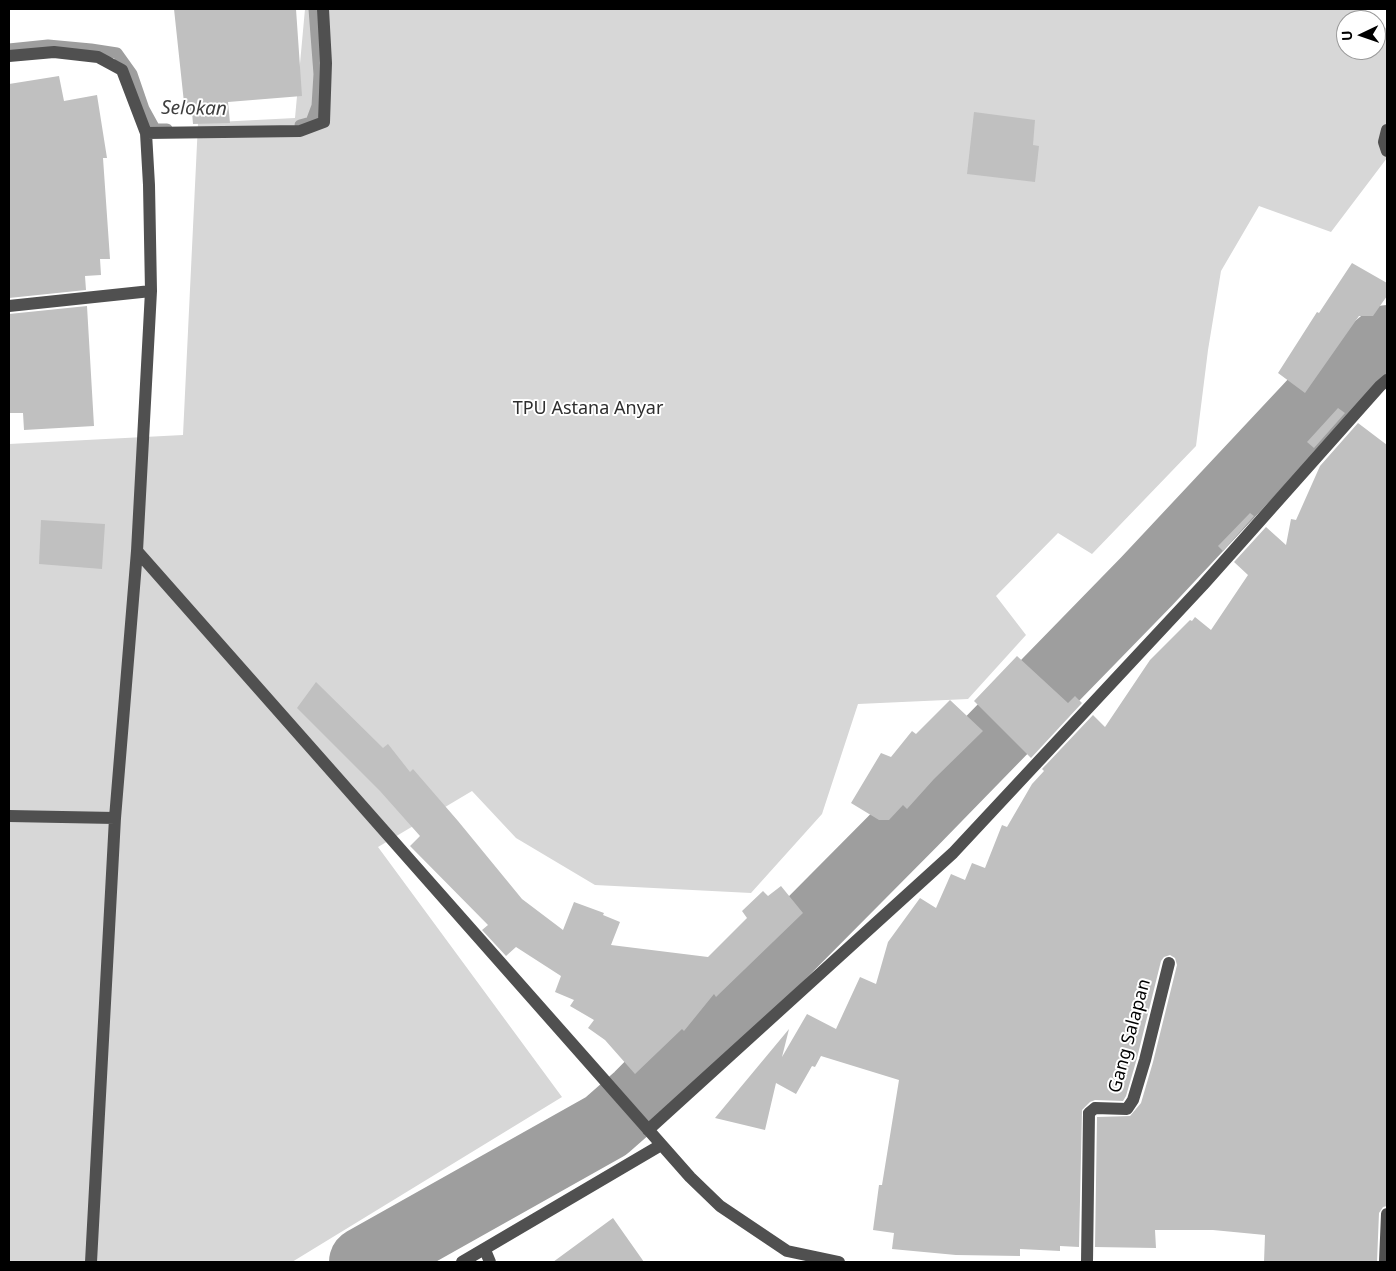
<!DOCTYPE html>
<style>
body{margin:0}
#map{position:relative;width:1396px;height:1271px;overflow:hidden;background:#fff;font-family:"Noto Sans",sans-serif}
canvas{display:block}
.frame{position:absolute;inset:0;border:10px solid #000;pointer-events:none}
.north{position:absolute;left:1336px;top:10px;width:50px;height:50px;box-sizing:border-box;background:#fff;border:1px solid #999;border-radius:50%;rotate:267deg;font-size:14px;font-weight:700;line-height:20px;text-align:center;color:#000}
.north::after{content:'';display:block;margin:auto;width:18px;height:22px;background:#000;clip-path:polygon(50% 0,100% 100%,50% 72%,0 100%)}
</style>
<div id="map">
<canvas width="1396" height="1271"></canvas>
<div class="frame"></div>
<div class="north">U</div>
</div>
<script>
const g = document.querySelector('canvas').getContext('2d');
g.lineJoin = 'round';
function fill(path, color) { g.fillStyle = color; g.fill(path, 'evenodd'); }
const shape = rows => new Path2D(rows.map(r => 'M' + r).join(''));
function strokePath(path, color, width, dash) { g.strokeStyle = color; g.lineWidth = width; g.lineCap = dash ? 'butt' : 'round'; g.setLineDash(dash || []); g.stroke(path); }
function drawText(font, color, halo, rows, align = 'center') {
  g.font = font + ' "Noto Sans",sans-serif'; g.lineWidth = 4; g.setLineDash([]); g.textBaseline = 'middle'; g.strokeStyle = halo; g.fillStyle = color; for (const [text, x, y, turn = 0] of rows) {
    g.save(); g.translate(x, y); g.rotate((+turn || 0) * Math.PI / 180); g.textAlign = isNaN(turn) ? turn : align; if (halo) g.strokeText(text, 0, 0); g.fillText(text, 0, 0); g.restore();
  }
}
fill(shape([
 [305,9,1366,9,1367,13,1376,20,1346,20,1346,50,1376,50,1376,20,1387,29,1387,158,1331,232,1259,206,1221,271,1208,350,1196,446,1092,554,1058,533,996,596,1026,635,968,699,858,704,822,814,751,893,595,885,516,838,472,791,378,847,562,1097,292,1262,9,1262,9,444,183,435,198,123,295,118]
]), '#d7d7d7');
strokePath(shape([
 [9,49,48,45,91,49,117,53,132,74,144,109,155,129,167,129],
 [300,125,311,122,317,106,319,74,314,9]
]), '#9e9e9e', 11);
strokePath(shape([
 [364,1262,606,1126,639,1097,914,820,1147,581,1325,391,1387,340]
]), '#9e9e9e', 70);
fill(shape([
 [174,9,296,9,302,96,228,102,230,123,193,124,192,112,185,112],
 [59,76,64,101,97,95,107,158,103,158,110,259,100,259,101,275,85,276,86,290,9,298,9,84],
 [974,112,1035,120,1033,145,1039,146,1035,182,967,174],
 [1352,263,1387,283,1387,296,1373,316,1359,316,1305,393,1278,373,1317,312,1319,313],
 [87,306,94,426,24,430,23,413,9,413,9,314],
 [1338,408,1345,413,1314,448,1307,442],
 [1358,423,1387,445,1387,1206,1383,1207,1379,1213,1377,1262,1264,1262,1265,1235,1213,1230,1155,1230,1156,1248,1095,1247,1097,1117,1130,1116,1141,1103,1153,1062,1177,965,1175,958,1170,955,1164,957,1161,961,1137,1058,1126,1096,1123,1101,1095,1100,1090,1102,1082,1110,1079,1247,1060,1246,1060,1251,1020,1249,1020,1256,956,1255,892,1249,894,1233,873,1230,879,1185,882,1185,899,1080,821,1056,815,1067,812,1066,796,1094,776,1083,765,1130,715,1118,789,1029,782,1057,807,1014,836,1029,860,977,876,984,888,942,920,898,936,908,951,874,965,880,972,863,985,868,1002,825,1007,827,1032,784,1044,771,1042,769,1093,715,1105,727,1150,660,1190,620,1192,621,1195,617,1211,630,1248,575,1234,562,1266,527,1286,545,1291,519,1296,520,1320,466],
 [1250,513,1254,516,1223,551,1218,546],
 [41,520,105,524,102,569,39,564],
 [1017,656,1068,703,1075,696,1082,703,1031,758,974,701],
 [316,682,383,748,388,744,410,772,413,769,458,821,522,899,563,930,574,902,604,913,603,915,620,922,611,945,708,957,747,918,742,911,763,891,768,896,781,886,803,913,716,997,714,994,684,1031,682,1029,635,1074,605,1040,588,1028,594,1020,570,1006,574,1000,555,992,561,976,516,947,506,956,482,930,488,925,410,846,420,836,380,791,297,708],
 [950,700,983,731,934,779,907,809,903,805,889,820,879,820,851,803,881,753,891,757,912,731,916,734],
 [613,1218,644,1262,553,1262]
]), '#c0c0c0');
strokePath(shape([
 [9,56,54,52,98,57,122,70,146,133,149,185,151,291,137,551,690,1177,720,1206,787,1251,839,1262],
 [1387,130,1384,142,1387,151],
 [146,133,300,131,324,122,326,63,323,9],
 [9,306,151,291],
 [9,816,115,818],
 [648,1130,953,853,1203,585,1380,386,1387,380],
 [485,1250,490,1262],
 [91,1262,115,818,137,551],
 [462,1262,661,1145],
 [1087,1262,1089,1113,1095,1108,1127,1109,1133,1100,1145,1060,1169,963],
 [1385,1262,1387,1214]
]), '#505050', 12);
drawText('18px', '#2e2e2e', '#fff', [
 ["TPU Astana Anyar",588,409]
]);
drawText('18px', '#000', '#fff', [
 ["Gang Salapan",1130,1036,-75]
]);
drawText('italic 19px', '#3f3f3f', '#fff', [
 ["Selokan",194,109,1]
]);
</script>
